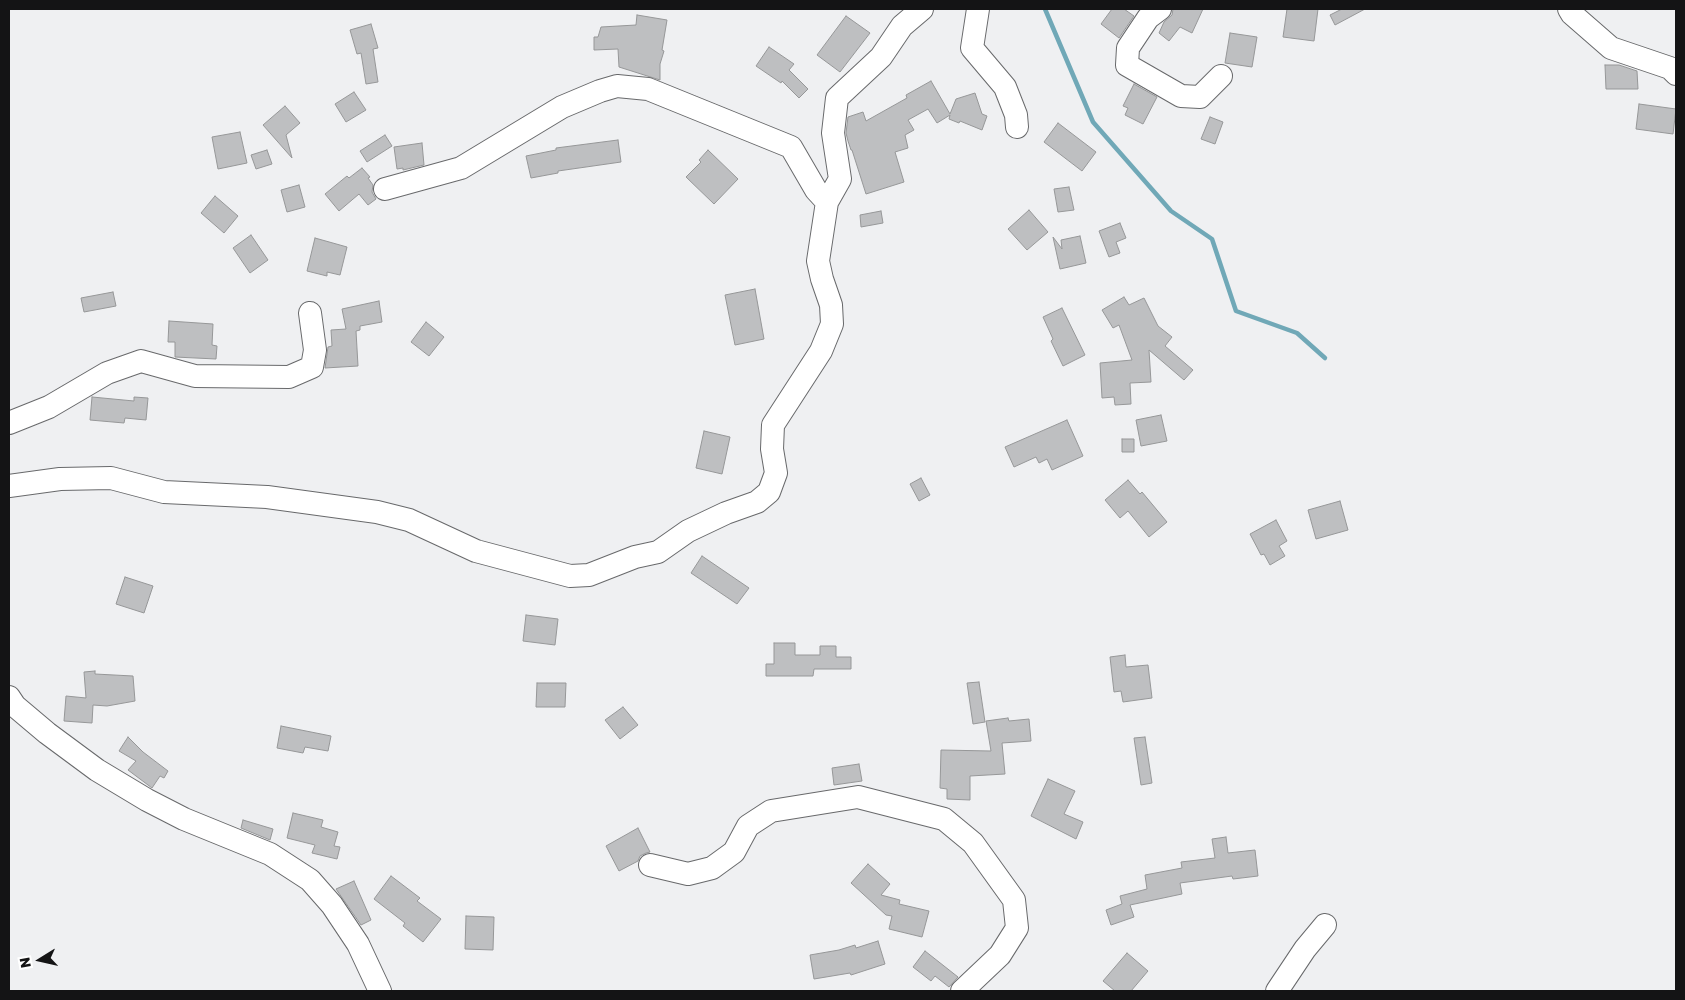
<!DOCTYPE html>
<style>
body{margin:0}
#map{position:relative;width:1685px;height:1000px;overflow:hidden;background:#eff0f2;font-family:"Golos Text",sans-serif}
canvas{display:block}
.frame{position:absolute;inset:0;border:10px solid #141415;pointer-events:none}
.north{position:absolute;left:15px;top:935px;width:50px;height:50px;-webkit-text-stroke:4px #fff;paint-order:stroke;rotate:260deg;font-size:14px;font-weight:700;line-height:20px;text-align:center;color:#141415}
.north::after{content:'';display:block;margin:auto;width:18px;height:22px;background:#141415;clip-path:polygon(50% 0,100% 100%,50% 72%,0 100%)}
</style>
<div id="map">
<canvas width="1685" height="1000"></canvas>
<div class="frame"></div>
<div class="north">N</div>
</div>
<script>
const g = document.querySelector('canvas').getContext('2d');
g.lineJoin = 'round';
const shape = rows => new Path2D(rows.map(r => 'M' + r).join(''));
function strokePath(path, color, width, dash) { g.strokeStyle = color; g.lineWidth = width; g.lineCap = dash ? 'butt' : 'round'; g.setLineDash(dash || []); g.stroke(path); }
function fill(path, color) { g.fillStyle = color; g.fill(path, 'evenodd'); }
strokePath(shape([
 [1045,9,1093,122,1171,211,1212,239,1236,311,1297,333,1325,358]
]), '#70a8b7', 4.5);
const building = shape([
 [1112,9,1124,9,1134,16,1119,38,1101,24,1112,9],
 [1173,9,1203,9,1192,33,1180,27,1169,41,1159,33,1164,22,1172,15,1173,9],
 [1287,9,1318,9,1314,41,1283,37,1287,9],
 [1342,9,1365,9,1335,25,1330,15,1342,9],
 [637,15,667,20,662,50,664,51,660,64,660,80,619,67,618,49,594,50,594,37,598,37,601,27,636,25,637,15],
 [846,16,870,33,840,72,817,55,846,16],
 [371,24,378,48,373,49,378,82,366,84,361,53,357,54,350,30,371,24],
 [1230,33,1257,37,1252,67,1225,63,1230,33],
 [769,47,794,64,789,70,808,89,799,98,782,81,781,83,756,66,769,47],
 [1605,65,1619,65,1637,71,1638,89,1606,89,1605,65],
 [931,81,950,114,956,99,975,93,982,114,987,116,982,130,960,121,959,123,949,119,950,115,937,123,928,109,908,120,914,130,905,135,908,148,895,152,904,182,866,194,852,150,851,150,848,141,846,133,848,117,863,112,866,121,907,98,906,95,931,81],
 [1134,84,1157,97,1143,124,1125,115,1128,108,1123,106,1134,84],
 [354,92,366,110,346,122,335,104,354,92],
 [1639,104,1676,109,1673,134,1636,129,1639,104],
 [285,106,300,123,286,135,292,158,263,125,285,106],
 [1210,117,1223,122,1215,144,1201,139,1210,117],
 [1058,123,1096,152,1082,171,1044,142,1058,123],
 [240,132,247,163,218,169,212,137,240,132],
 [385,135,392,146,367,162,360,151,385,135],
 [618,140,621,162,558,171,558,173,531,178,526,156,556,150,556,148,618,140],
 [422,143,424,165,403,170,403,168,397,169,394,147,422,143],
 [267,150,272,164,256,169,251,155,267,150],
 [708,150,738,179,714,204,686,177,701,162,699,160,708,150],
 [362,168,370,177,368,178,373,185,372,192,376,199,368,205,359,194,339,211,325,194,347,176,349,178,362,168],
 [299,185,305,207,287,212,281,190,299,185],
 [1069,187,1074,210,1058,212,1054,189,1069,187],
 [215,196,238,216,224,233,201,213,215,196],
 [1029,210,1048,232,1027,250,1008,229,1029,210],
 [881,211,883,223,861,227,860,215,881,211],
 [1120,223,1126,238,1116,242,1120,253,1109,257,1099,231,1120,223],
 [251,235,268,260,250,273,233,248,251,235],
 [1080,236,1086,263,1060,269,1053,237,1062,249,1061,240,1080,236],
 [315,238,347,247,340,275,327,272,327,276,307,271,315,238],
 [755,289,764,339,735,345,725,295,755,289],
 [113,292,116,306,84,312,81,298,113,292],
 [1124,297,1129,305,1144,298,1158,326,1172,337,1165,346,1193,370,1184,380,1149,350,1151,382,1130,383,1131,404,1115,405,1114,397,1102,398,1100,363,1132,360,1119,325,1113,328,1102,310,1124,297],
 [379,301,382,322,360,326,360,330,356,331,358,366,325,368,328,347,332,346,331,330,346,329,342,309,379,301],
 [1062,308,1085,355,1063,366,1051,341,1053,339,1043,317,1062,308],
 [169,321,213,324,212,345,217,346,216,359,175,357,175,342,168,342,169,321],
 [426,322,444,337,429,356,411,342,426,322],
 [92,397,134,401,134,397,148,398,146,420,125,418,124,423,90,420,92,397],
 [1161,415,1167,441,1141,446,1136,420,1161,415],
 [1067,420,1083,456,1052,470,1047,459,1039,463,1036,457,1014,467,1005,447,1067,420],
 [704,431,730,437,722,474,696,468,704,431],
 [1122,439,1134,439,1134,452,1122,452,1122,439],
 [921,478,930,495,919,501,910,484,921,478],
 [1128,480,1140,494,1142,492,1167,522,1149,537,1128,511,1120,518,1105,500,1128,480],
 [1340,501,1348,530,1316,539,1308,510,1340,501],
 [1276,520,1287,541,1279,546,1285,556,1270,565,1264,554,1261,555,1250,534,1276,520],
 [702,556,749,588,737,604,691,573,702,556],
 [125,577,153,586,144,613,116,604,125,577],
 [526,615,558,619,555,645,523,641,526,615],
 [774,643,795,643,795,655,820,655,820,646,836,646,836,657,851,657,851,669,814,669,813,676,766,676,766,664,774,664,774,643],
 [1125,655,1126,667,1148,665,1152,698,1123,702,1121,691,1114,692,1110,657,1125,655],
 [95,671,95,674,133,676,135,701,107,706,93,705,92,723,64,721,66,696,86,698,84,672,95,671],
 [979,682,985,722,973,724,967,683,979,682],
 [537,683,566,683,565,707,536,707,537,683],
 [623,707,638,725,620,739,605,720,623,707],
 [1008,718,1009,721,1029,719,1031,741,1002,743,1005,774,970,776,970,800,947,799,947,789,940,788,941,750,991,751,986,721,1008,718],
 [281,726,331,736,328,751,305,747,303,753,277,748,281,726],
 [128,737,143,752,168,771,164,778,160,776,152,788,128,770,136,761,119,751,128,737],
 [1145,737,1152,783,1141,785,1134,738,1145,737],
 [859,764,862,781,834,785,832,768,859,764],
 [1048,779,1075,791,1064,814,1083,822,1076,839,1031,816,1048,779],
 [293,813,323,820,321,827,338,832,334,846,340,847,337,859,312,853,315,845,287,838,293,813],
 [243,820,273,829,270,840,241,828,243,820],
 [638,828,650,852,646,853,640,856,638,861,619,871,606,846,638,828],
 [1226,837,1228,853,1255,850,1258,876,1233,879,1232,876,1180,883,1182,894,1130,905,1134,917,1111,925,1106,910,1122,904,1120,896,1147,889,1145,875,1182,868,1181,862,1215,858,1212,839,1226,837],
 [868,864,890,884,881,895,900,900,899,904,929,911,922,937,889,929,892,916,886,915,851,883,868,864],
 [391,876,420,898,417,901,441,919,423,942,403,926,405,923,374,899,391,876],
 [354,881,371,920,361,925,336,889,354,881],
 [466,916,494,917,493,950,465,949,466,916],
 [878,941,885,964,851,975,850,973,814,979,810,955,839,950,855,945,856,948,878,941],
 [925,951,958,977,949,987,935,976,931,981,913,967,925,951],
 [1127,953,1148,971,1131,991,1115,991,1103,981,1127,953]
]);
fill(building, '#bebfc1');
strokePath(building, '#969798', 1);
const minor = shape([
 [978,9,972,48,1005,87,1016,115,1017,127],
 [1160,9,1148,18,1128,48,1127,65,1181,96,1200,97,1221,76],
 [1569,9,1572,14,1611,48,1670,68,1676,74],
 [385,189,461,168,562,107,600,91,617,86,648,89,791,147,816,190,827,202],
 [9,423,49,407,107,373,141,361,195,376,289,377,312,367,315,350,310,313],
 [9,486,60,479,111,478,164,492,267,497,377,512,409,520,476,551,570,576,589,575,635,557,658,552,688,531,726,513,757,502,769,492,776,473,772,449,773,425,821,351,832,324,831,305,822,279,818,261,827,202,840,179,833,133,837,98,881,57,902,26,922,9],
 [9,697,15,706,47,733,97,770,147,800,184,819,270,854,310,880,332,905,358,944,380,991],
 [650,865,688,874,712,868,734,852,748,826,771,811,858,797,944,819,973,843,1014,900,1017,928,1000,955,962,991],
 [1277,991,1305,949,1325,925]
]);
strokePath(minor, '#68696b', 24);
strokePath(minor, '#fff', 22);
</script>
